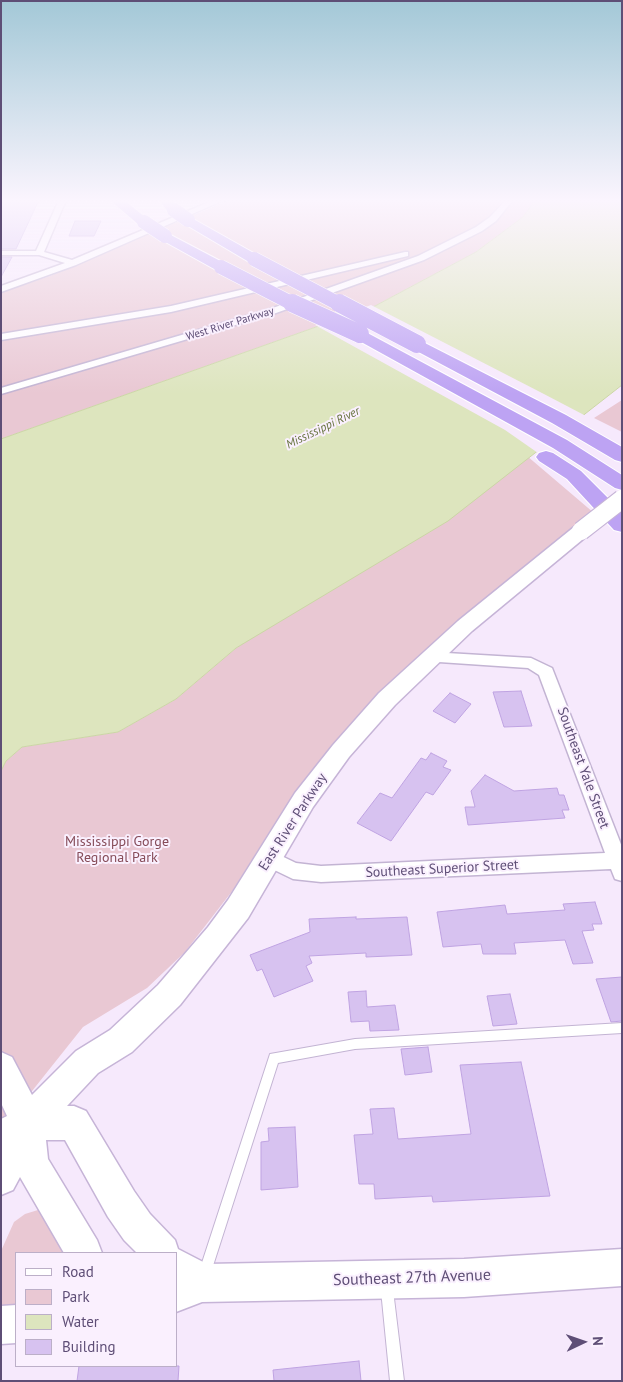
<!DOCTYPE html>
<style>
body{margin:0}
#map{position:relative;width:623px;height:1382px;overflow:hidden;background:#f6e9fc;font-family:"PT Sans",sans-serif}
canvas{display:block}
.frame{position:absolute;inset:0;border:2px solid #5e4e76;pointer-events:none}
.legend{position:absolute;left:15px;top:1252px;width:162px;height:115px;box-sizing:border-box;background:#faf0fe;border:1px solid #bcafc8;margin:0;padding:6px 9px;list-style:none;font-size:15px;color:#5e4e76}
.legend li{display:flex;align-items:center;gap:10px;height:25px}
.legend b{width:25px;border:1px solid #bcafc8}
.north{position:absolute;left:558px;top:1317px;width:50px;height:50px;-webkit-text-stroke:4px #faf0fe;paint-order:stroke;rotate:87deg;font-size:14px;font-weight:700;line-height:20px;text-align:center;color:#5e4e76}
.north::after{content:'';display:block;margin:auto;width:18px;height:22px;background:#5e4e76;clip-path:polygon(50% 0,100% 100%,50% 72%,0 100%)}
</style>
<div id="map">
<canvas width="623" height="1382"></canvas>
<div class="frame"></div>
<ul class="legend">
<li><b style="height:6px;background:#fff"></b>Road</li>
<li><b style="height:14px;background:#e9c8d3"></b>Park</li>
<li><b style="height:14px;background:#dde5be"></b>Water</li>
<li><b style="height:14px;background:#d7c2f0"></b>Building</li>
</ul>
<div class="north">N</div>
</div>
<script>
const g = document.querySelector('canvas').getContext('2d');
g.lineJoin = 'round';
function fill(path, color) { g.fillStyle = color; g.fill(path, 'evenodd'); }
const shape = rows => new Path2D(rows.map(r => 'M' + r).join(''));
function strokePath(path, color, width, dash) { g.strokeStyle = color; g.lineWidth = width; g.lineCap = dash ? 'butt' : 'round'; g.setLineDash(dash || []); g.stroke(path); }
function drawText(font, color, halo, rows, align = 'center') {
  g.font = font + ' "PT Sans",sans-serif'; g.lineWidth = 4; g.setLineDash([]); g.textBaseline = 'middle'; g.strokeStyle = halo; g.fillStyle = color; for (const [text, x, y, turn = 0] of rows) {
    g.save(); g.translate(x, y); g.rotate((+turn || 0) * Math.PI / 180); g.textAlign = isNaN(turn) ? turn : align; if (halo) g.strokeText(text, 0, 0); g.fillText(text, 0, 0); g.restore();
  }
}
fill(shape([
 [229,200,535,200,523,217,476,252,375,306,1,439,1,292,50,276],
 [622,400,622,432,594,418],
 [520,450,594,513,372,706,289,801,233,890,185,952,147,988,83,1027,1,1130,1,771,6,761,22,747,118,732,176,699,236,648],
 [38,1210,50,1214,73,1253,16,1253,16,1306,1,1307,1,1251,14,1222,25,1214]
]), '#e9c8d3');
const water = shape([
 [535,200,622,200,622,385,448,521,236,648,176,699,118,732,22,747,6,761,1,771,1,439,375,306,476,252,523,217,535,200]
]);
fill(water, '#dde5be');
strokePath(water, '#cbd6a5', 1);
fill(shape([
 [371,305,542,393,586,416,538,453,505,430,315,325]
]), '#f6e9fc');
const building = shape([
 [1,200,39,200,16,249,1,249,1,200],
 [75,221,101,221,94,236,69,236,75,221],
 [1,257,12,257,1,277,1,257],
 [521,691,532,726,504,727,493,692,521,691],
 [450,693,471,704,455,723,433,711,450,693],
 [431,753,447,761,443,767,451,770,433,795,426,792,391,841,357,823,380,793,392,798,421,758,426,760,431,753],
 [485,775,514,791,557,788,559,795,564,795,569,810,562,810,565,818,468,825,465,807,475,807,471,791,485,775],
 [595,902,602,924,592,924,594,930,582,931,593,963,573,964,565,940,514,943,516,954,483,954,481,944,443,947,437,912,505,905,507,914,565,910,563,904,595,902],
 [356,917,356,919,407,917,412,955,366,957,366,953,309,956,312,963,306,966,313,981,274,997,262,969,257,971,250,955,310,932,309,919,356,917],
 [622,977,622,1021,611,1022,596,979,622,977],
 [366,991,367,1007,395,1005,399,1030,370,1031,369,1021,351,1022,348,992,366,991],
 [510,994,517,1024,493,1026,487,996,510,994],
 [428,1047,432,1072,405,1075,401,1049,428,1047],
 [521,1062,550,1196,433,1202,432,1196,375,1199,374,1184,359,1184,354,1135,373,1134,370,1109,394,1108,398,1139,471,1134,460,1065,521,1062],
 [295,1127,298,1187,261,1190,261,1142,269,1141,268,1128,295,1127],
 [359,1361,361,1381,274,1381,273,1370,359,1361],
 [79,1366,179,1366,178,1381,77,1381,79,1366]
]);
fill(building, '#d7c2f0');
strokePath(building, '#bfa3e2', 1);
const lane = shape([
 [622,1023,622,1033,355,1049,278,1063,211,1272,209,1276,205,1278,201,1276,199,1272,270,1054,355,1039,622,1023],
 [387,1284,391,1286,393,1290,404,1381,390,1381,381,1290,383,1286,387,1284]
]);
const street = shape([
 [59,200,66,200,44,252,72,260,214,200,224,200,76,265,1,292,1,286,65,263,39,255,1,255,1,251,36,251,59,200],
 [506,200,513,200,496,221,482,231,424,260,276,313,1,394,1,388,270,309,418,256,476,227,490,217,506,200],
 [405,252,408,252,408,256,171,312,1,340,1,334,171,306,405,252],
 [430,652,531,658,552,668,622,847,622,881,615,879,611,869,321,882,293,879,262,864,259,858,262,852,269,850,296,863,321,866,605,853,539,675,528,668,424,661,422,657,424,653,430,652]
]);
const secondary = shape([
 [581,525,588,527,590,531,588,535,472,631,395,705,349,757,313,807,248,918,180,1005,132,1052,98,1073,67,1106,74,1106,86,1111,134,1191,150,1214,175,1240,178,1249,207,1264,464,1259,622,1249,622,1286,464,1297,202,1302,176,1312,176,1253,137,1253,124,1240,108,1217,65,1140,46,1140,48,1159,97,1240,102,1253,64,1253,20,1177,13,1190,1,1195,1,1119,7,1116,1,1103,1,1052,12,1057,32,1095,76,1051,110,1030,158,985,208,927,228,900,295,793,333,745,379,693,458,621,574,527,581,525],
 [16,1305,16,1343,1,1344,1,1306,16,1305]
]);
const highway = shape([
 [110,200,124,200,151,222,149,225,139,225,110,200],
 [159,200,172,200,180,210,179,213,169,213,159,200],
 [188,216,259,256,261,259,254,263,249,262,183,223,181,220,183,217,188,216],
 [165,232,226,264,228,267,226,270,216,270,160,239,158,236,160,233,165,232],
 [360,329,567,440,622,475,622,490,615,488,553,448,354,338,352,334,354,330,360,329],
 [417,339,566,415,622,447,622,462,615,460,552,423,411,348,409,344,411,340,417,339],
 [546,451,553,453,581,471,622,512,622,532,614,530,567,479,539,461,536,457,539,453,546,451]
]);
strokePath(lane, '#c3b4d3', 2);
strokePath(street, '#c3b4d3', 3);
strokePath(secondary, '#c6b4d7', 3);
strokePath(highway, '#fff', 2);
fill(lane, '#fff');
fill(street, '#fff');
fill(secondary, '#fff');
fill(highway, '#bda3f3');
const secondaryBridge = shape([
 [581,531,622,499]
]);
const highwayBridgeFar1 = shape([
 [174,210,188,220],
 [144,222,165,236],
 [254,259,341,305],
 [221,267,295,305]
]);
const highwayBridge = shape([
 [292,303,360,334],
 [339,303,417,344]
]);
strokePath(secondaryBridge, '#c6b4d7', 20, []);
strokePath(highwayBridgeFar1, '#fff', 15, []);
strokePath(highwayBridge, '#fff', 19, []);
strokePath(secondaryBridge, '#fff', 18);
strokePath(highwayBridgeFar1, '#bda3f3', 14);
strokePath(highwayBridge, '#bda3f3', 18);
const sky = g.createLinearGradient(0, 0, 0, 394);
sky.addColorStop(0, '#a3c8d7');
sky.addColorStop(0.51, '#fbf5fe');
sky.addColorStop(1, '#fbf5fe00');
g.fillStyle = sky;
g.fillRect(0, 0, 623, 394);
drawText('11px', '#5e4e76', '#faf0fe', [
 ["West River Parkway",230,324,-17]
]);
drawText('italic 12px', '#66733e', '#faf0fe', [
 ["Mississippi River",323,428,-26]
]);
drawText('14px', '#5e4e76', '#faf0fe', [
 ["Southeast Yale Street",583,768,70],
 ["East River Parkway",293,822,-57],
 ["Southeast Superior Street",442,869,-3]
]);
drawText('14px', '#864c59', '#faf0fe', [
 ["Mississippi Gorge",117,842],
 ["Regional Park",117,858]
]);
drawText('16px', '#5e4e76', '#faf0fe', [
 ["Southeast 27th Avenue",412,1278,-2]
]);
</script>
